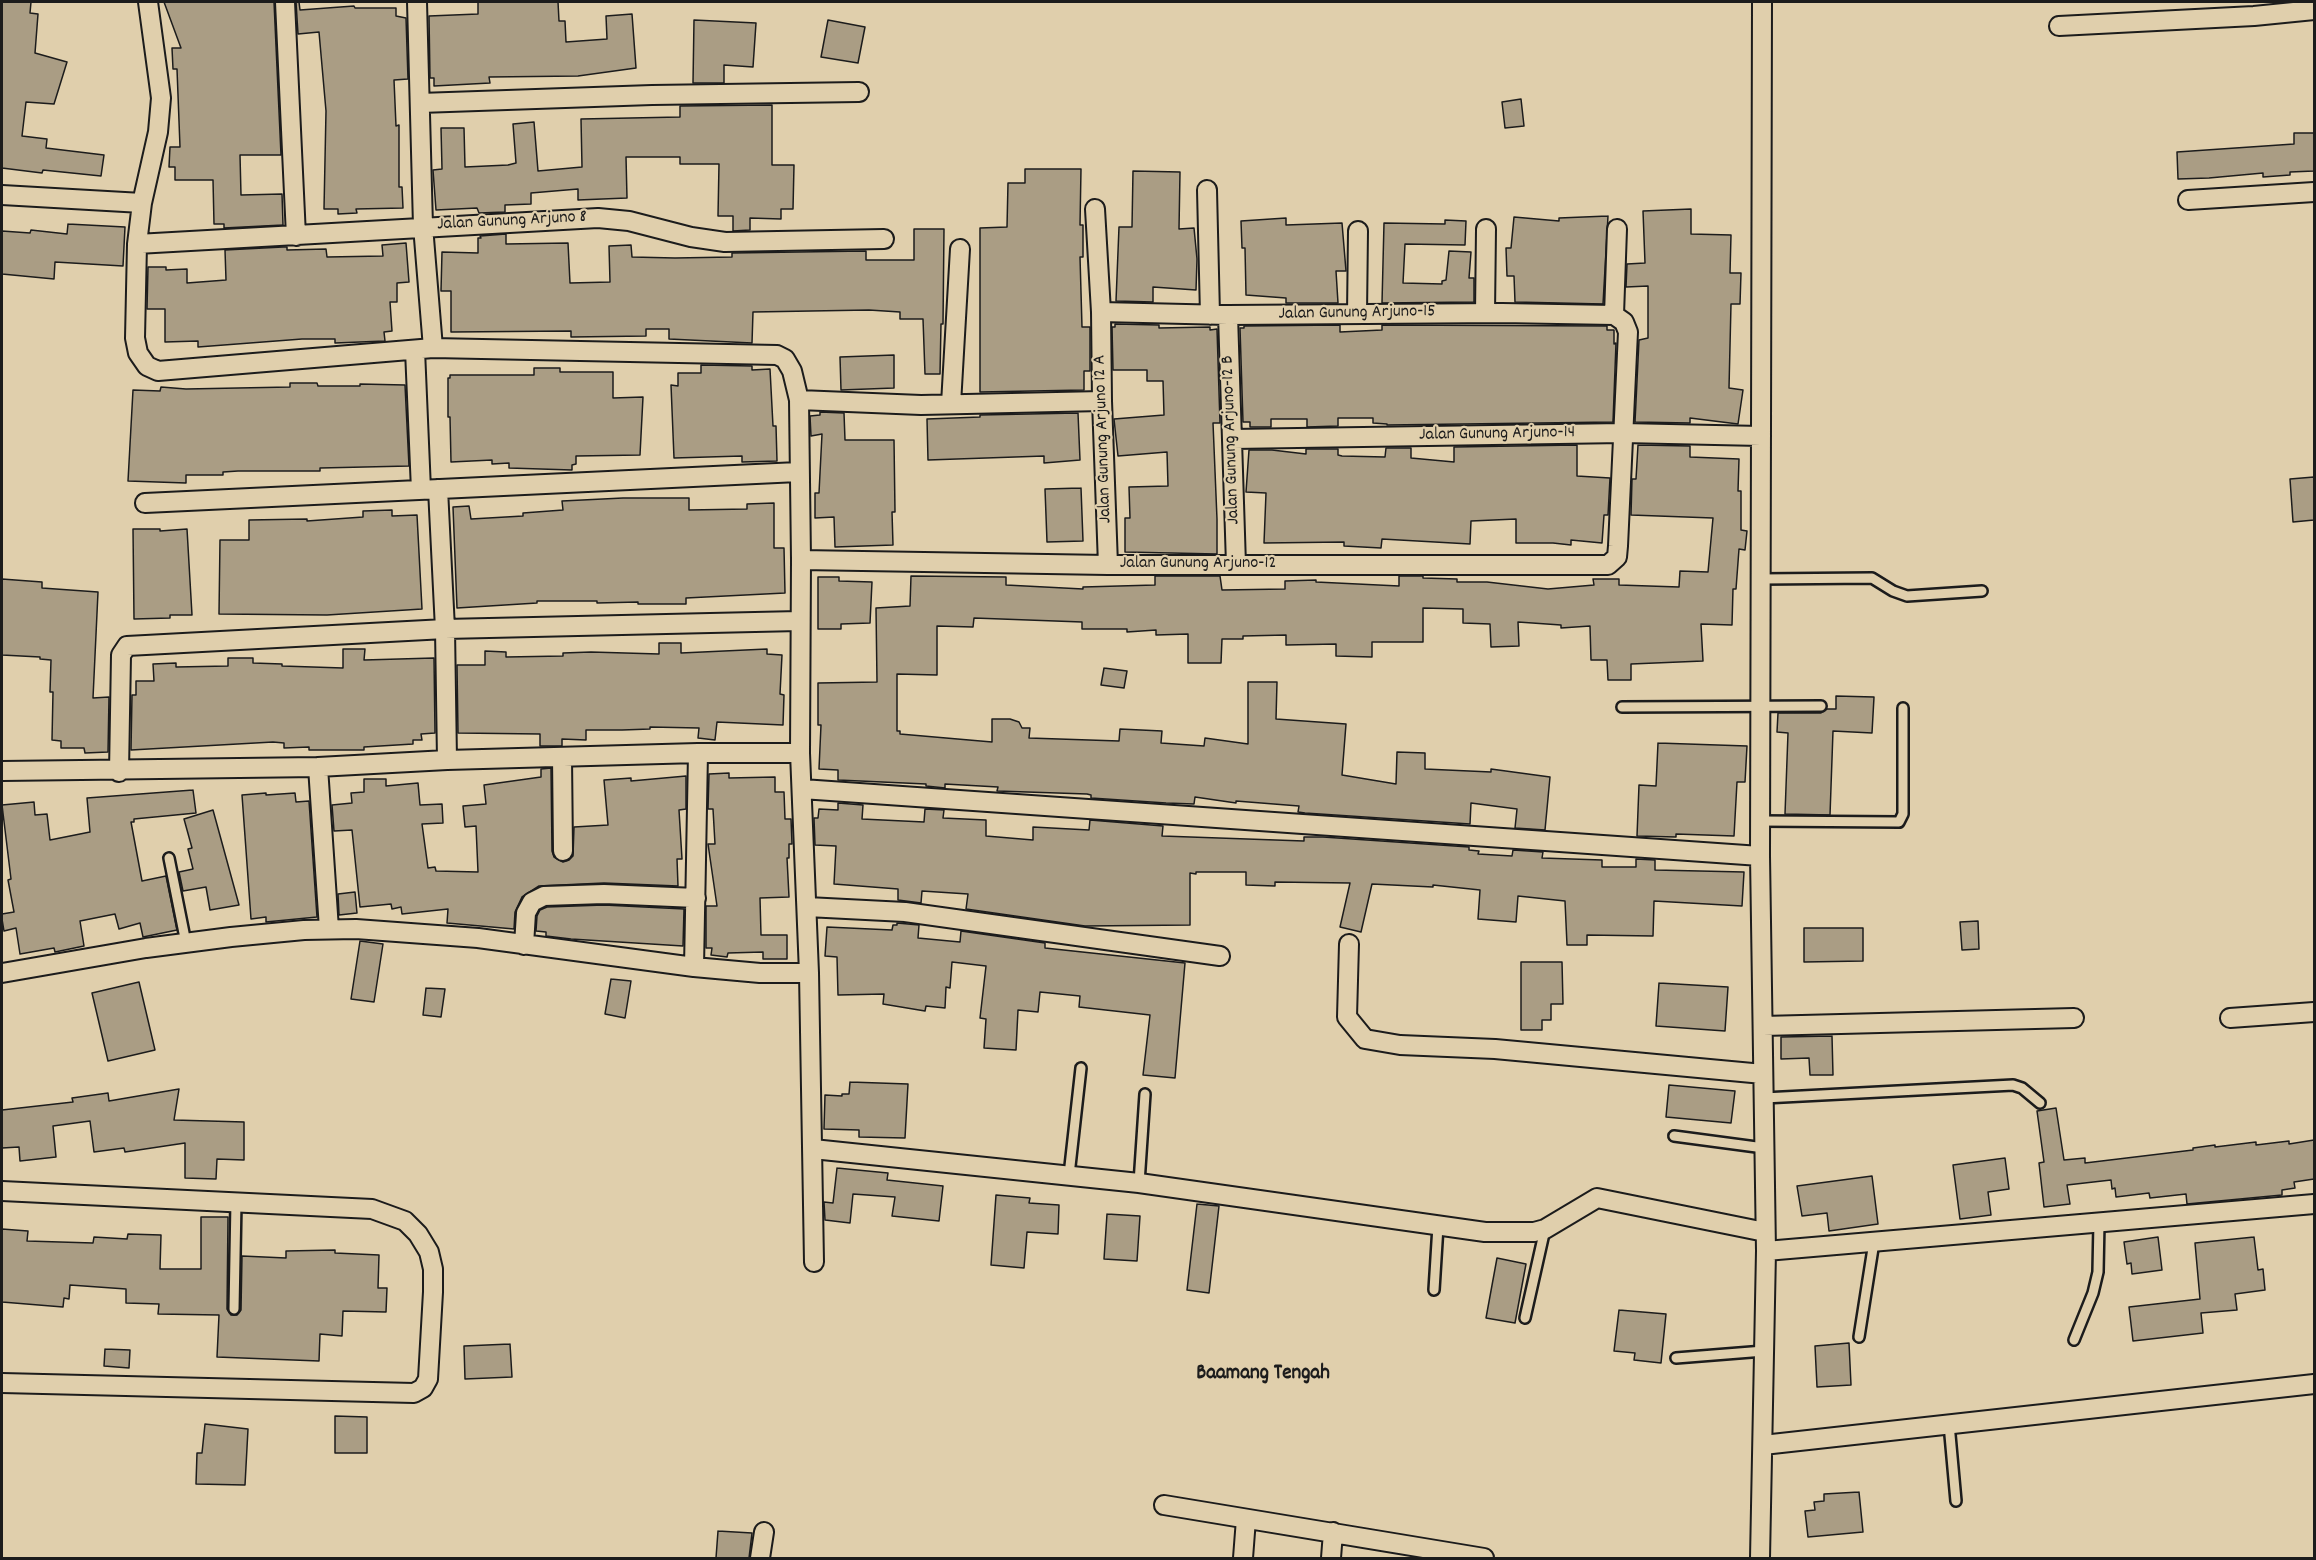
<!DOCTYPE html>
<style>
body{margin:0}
#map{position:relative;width:2316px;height:1560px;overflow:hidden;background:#e0cfac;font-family:Dekko,sans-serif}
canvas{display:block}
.frame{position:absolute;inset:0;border:3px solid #1c1c1c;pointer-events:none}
</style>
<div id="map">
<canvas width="2316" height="1560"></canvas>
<div class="frame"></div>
</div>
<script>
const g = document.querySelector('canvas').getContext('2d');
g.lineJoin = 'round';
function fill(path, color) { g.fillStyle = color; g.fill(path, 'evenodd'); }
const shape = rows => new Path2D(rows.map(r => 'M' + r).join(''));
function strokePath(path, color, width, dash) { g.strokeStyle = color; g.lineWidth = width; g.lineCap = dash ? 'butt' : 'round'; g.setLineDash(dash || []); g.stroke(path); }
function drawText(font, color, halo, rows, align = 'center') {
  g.font = font + ' Dekko,sans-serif'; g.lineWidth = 4.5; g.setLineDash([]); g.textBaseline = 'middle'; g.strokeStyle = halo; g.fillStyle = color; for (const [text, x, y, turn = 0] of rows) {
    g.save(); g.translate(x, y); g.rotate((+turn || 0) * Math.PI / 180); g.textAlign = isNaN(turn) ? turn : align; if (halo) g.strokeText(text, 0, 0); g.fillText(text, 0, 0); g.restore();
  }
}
const building = shape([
 [2,2,31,2,30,13,38,14,35,53,67,62,54,104,26,102,22,136,47,139,46,148,104,155,101,176,43,170,42,173,2,168,2,2],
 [164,2,274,2,281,155,240,155,241,195,282,194,283,225,224,228,224,224,214,224,213,180,175,180,175,167,169,167,170,147,180,147,177,69,173,69,172,48,181,48,164,2],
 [296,2,299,2,300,10,354,6,355,8,396,8,396,16,406,18,408,79,394,80,396,126,399,125,399,187,402,187,403,208,356,209,357,213,338,214,338,209,324,209,326,111,319,32,298,34,296,2],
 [478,2,558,2,559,21,565,21,566,42,607,39,606,16,632,14,636,68,578,76,489,77,490,83,434,86,434,78,430,78,429,16,478,14,478,2],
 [694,20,756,23,753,67,724,65,724,83,693,83,694,20],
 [828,20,865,27,858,63,821,57,828,20],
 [1521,99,1524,126,1505,128,1502,102,1521,99],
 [772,105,772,165,794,165,793,209,781,209,781,219,750,218,750,230,733,231,733,216,718,216,719,164,680,164,680,157,626,157,627,198,578,200,578,189,531,193,531,204,505,205,505,212,479,213,477,208,436,210,433,170,442,169,441,128,464,128,465,167,508,165,516,163,513,124,534,122,538,171,582,167,581,119,680,117,680,106,772,105],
 [2294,133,2314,133,2314,171,2290,172,2290,175,2263,177,2263,173,2209,178,2178,179,2177,152,2294,144,2294,133],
 [1025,169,1081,169,1080,225,1083,225,1083,257,1080,257,1082,327,1090,327,1090,371,1084,371,1084,390,980,392,980,228,1007,227,1008,183,1025,183,1025,169],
 [1133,171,1180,172,1179,229,1194,228,1197,259,1196,290,1153,287,1153,302,1116,301,1119,227,1132,227,1133,171],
 [1691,209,1691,234,1731,235,1730,273,1741,273,1740,304,1731,304,1729,388,1743,390,1738,424,1690,418,1690,423,1635,422,1639,340,1648,338,1648,286,1626,287,1627,264,1645,263,1643,211,1691,209],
 [1608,216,1603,304,1515,302,1514,276,1507,276,1506,248,1511,248,1514,217,1559,221,1559,218,1608,216],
 [1286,218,1286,225,1342,223,1346,271,1336,271,1338,303,1286,303,1286,298,1246,295,1245,248,1242,248,1241,221,1286,218],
 [1445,220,1466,221,1465,245,1405,244,1403,283,1442,284,1442,281,1446,280,1449,251,1471,252,1469,278,1474,278,1474,302,1382,303,1384,223,1445,224,1445,220],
 [68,224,125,227,123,266,55,262,54,279,2,274,2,231,30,233,31,230,67,234,68,224],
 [914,229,944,229,943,324,941,324,940,374,925,374,923,319,900,319,900,312,869,310,753,312,752,343,669,339,669,329,646,329,646,336,571,337,571,331,451,332,451,291,441,291,442,252,478,253,478,238,481,238,480,236,506,234,506,244,568,243,570,283,610,282,609,246,631,245,632,257,675,258,732,257,732,253,866,251,866,260,914,260,914,229],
 [406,243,409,282,397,283,397,302,390,302,392,331,384,332,385,341,335,343,335,339,302,339,198,347,198,341,165,342,165,309,147,309,148,267,166,267,166,270,187,269,187,283,226,280,225,250,283,247,287,247,287,250,326,249,327,257,383,256,382,245,406,243],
 [1115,324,1159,325,1159,328,1210,327,1210,330,1217,329,1220,423,1213,423,1217,519,1217,554,1125,552,1125,518,1130,518,1129,487,1168,486,1167,452,1118,456,1114,419,1164,415,1163,381,1147,381,1147,370,1113,370,1112,327,1115,327,1115,324],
 [1340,325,1340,332,1382,330,1382,325,1607,326,1607,330,1614,330,1614,344,1616,343,1613,422,1387,425,1387,424,1373,423,1373,418,1338,418,1338,426,1307,427,1307,419,1271,419,1271,427,1250,427,1250,422,1243,422,1240,328,1244,328,1244,326,1340,325],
 [894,355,894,388,841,390,840,357,894,355],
 [701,365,752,366,752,370,770,369,773,426,776,426,777,461,742,462,742,456,674,458,671,385,678,386,678,373,701,373,701,365],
 [534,368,560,368,560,372,613,372,613,398,643,397,640,455,576,456,576,464,572,465,572,470,509,468,509,463,492,464,492,460,451,462,450,417,448,417,448,378,450,378,450,375,534,375,534,368],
 [290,383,317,383,318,386,360,386,360,384,405,385,409,466,320,468,320,471,238,471,223,472,223,475,186,475,186,483,128,481,133,390,160,391,161,387,186,389,290,387,290,383],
 [820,412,844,413,845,440,894,440,895,512,892,512,893,545,835,547,834,517,815,518,815,493,819,493,822,434,811,436,810,416,820,415,820,412],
 [1078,413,1080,460,1044,463,1044,456,928,460,927,419,980,417,980,415,1078,413],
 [1577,445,1577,476,1610,478,1608,515,1604,515,1602,543,1571,540,1571,545,1553,543,1516,543,1516,519,1471,521,1470,544,1382,539,1381,548,1344,546,1344,542,1264,543,1266,493,1246,492,1249,450,1272,450,1306,454,1306,449,1338,449,1338,455,1342,456,1385,457,1386,448,1411,448,1411,458,1454,462,1454,447,1577,445],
 [1638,445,1690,446,1690,457,1739,459,1738,491,1741,491,1741,530,1747,531,1745,550,1739,549,1736,589,1733,589,1732,625,1701,624,1703,661,1631,664,1631,680,1608,680,1607,660,1591,660,1590,626,1561,628,1561,625,1518,622,1519,646,1491,647,1490,624,1463,623,1463,609,1423,608,1423,642,1372,642,1372,657,1336,656,1336,644,1286,645,1286,635,1243,636,1243,639,1222,639,1221,663,1188,663,1188,634,1156,635,1156,630,1127,632,1127,629,1082,629,1082,622,974,618,973,627,937,626,937,675,897,674,897,731,900,731,900,734,992,742,992,719,1010,719,1019,722,1022,728,1030,728,1029,738,1119,741,1120,729,1162,731,1161,743,1204,746,1205,738,1248,744,1248,682,1277,682,1276,719,1346,724,1342,775,1396,784,1397,752,1425,753,1425,769,1491,772,1491,769,1550,777,1545,830,1515,828,1517,809,1471,803,1470,824,1305,813,1298,812,1299,806,1236,801,1236,803,1195,797,1194,804,1166,803,1091,798,1091,795,1087,794,997,791,998,787,945,784,945,788,926,786,926,784,838,780,838,770,819,769,821,725,818,725,818,683,877,682,876,608,910,606,911,576,1006,577,1006,585,1083,589,1083,587,1155,585,1155,576,1220,576,1222,590,1285,589,1285,581,1316,580,1316,582,1399,586,1399,576,1423,576,1423,578,1457,579,1457,582,1487,582,1548,589,1594,585,1593,579,1619,579,1619,585,1679,587,1680,571,1708,572,1713,518,1631,515,1632,479,1636,479,1638,445],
 [2314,477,2314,520,2293,522,2290,479,2314,477],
 [1081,488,1083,541,1047,542,1045,489,1081,488],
 [623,498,689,498,689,510,747,509,747,504,774,503,774,548,784,548,785,593,686,598,686,604,638,604,638,602,597,603,597,601,537,601,537,603,457,608,453,507,469,506,471,519,523,516,523,513,563,510,562,501,623,498],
 [392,510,392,516,417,515,422,609,327,615,219,614,220,540,249,540,249,520,307,519,307,521,363,517,363,511,392,510],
 [133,529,160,529,160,531,187,529,192,615,170,615,170,618,134,619,133,529],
 [818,577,839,577,839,581,872,582,870,623,841,624,841,629,818,629,818,577],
 [2,579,42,582,42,588,98,592,93,698,109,697,108,752,85,753,84,748,61,748,61,741,52,740,53,692,50,692,51,660,40,659,40,657,2,655,2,579],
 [659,643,681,643,681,653,767,649,767,654,782,655,780,694,784,695,783,725,717,722,715,740,698,738,699,728,650,727,650,729,622,730,586,730,586,740,562,739,562,746,540,746,540,734,458,733,457,665,485,665,485,651,506,652,506,657,563,656,563,653,591,652,659,654,659,643],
 [343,649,365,649,364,660,434,658,435,733,421,734,422,740,413,740,413,744,364,747,364,750,309,750,309,747,284,748,284,743,273,742,131,750,132,695,136,695,136,681,154,681,153,664,176,663,176,667,228,666,228,658,253,658,253,663,282,664,282,666,343,668,343,649],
 [1104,668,1127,671,1124,688,1101,685,1104,668],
 [1836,696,1874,697,1872,733,1833,731,1830,815,1785,814,1788,733,1777,732,1778,713,1821,713,1827,709,1836,709,1836,696],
 [1658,743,1747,746,1745,782,1737,782,1734,836,1676,834,1676,837,1637,836,1639,785,1656,786,1658,743],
 [551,768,552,851,554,857,563,862,569,860,573,856,574,827,608,825,604,780,631,778,631,781,686,776,686,809,679,810,682,859,677,859,678,886,604,883,539,886,522,897,515,912,514,929,447,923,448,909,402,914,401,907,392,909,391,904,360,907,352,830,334,831,332,805,352,803,351,793,364,792,364,779,386,779,386,786,418,783,420,805,442,804,443,823,422,824,428,868,435,867,436,871,478,872,476,826,465,827,463,806,486,804,484,785,541,777,541,769,551,768],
 [729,773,729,778,775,777,775,792,784,792,785,819,791,819,792,844,789,844,789,858,787,858,789,897,760,898,761,935,787,935,787,959,763,959,763,952,728,953,727,957,711,955,712,948,706,948,706,906,717,906,708,844,715,844,713,809,708,809,709,774,729,773],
 [193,790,196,813,134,819,134,822,131,822,142,881,166,876,177,930,143,937,140,923,119,929,115,914,80,921,84,946,55,952,54,948,20,954,16,928,4,931,2,919,2,914,14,912,8,880,11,879,2,805,34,802,35,815,47,814,50,840,90,832,87,798,193,790],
 [266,793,266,795,295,793,296,802,309,801,317,917,266,922,266,917,251,919,242,795,266,793],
 [838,803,863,805,862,819,924,822,925,809,944,810,943,818,986,820,986,836,1033,840,1033,827,1089,830,1090,820,1163,826,1162,836,1304,841,1304,837,1323,837,1469,847,1469,850,1479,851,1478,854,1512,856,1513,850,1543,852,1542,858,1602,860,1602,867,1636,867,1636,859,1655,860,1655,870,1744,872,1742,906,1654,901,1653,936,1587,935,1587,945,1567,945,1565,901,1518,896,1516,922,1478,919,1480,890,1433,885,1433,887,1372,884,1361,932,1340,927,1350,883,1275,882,1275,886,1246,885,1246,872,1196,872,1196,874,1190,873,1190,925,1085,926,966,909,968,894,922,891,921,903,898,900,898,889,834,884,836,846,815,845,814,818,818,818,819,809,838,810,838,803],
 [213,810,239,905,210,910,206,887,183,891,179,872,193,869,188,849,192,848,184,819,213,810],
 [355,892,357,913,339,915,338,894,355,892],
 [604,905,684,909,683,946,571,939,546,936,546,932,536,931,537,916,540,910,547,907,604,905],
 [1978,921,1979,949,1962,950,1960,922,1978,921],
 [897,923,919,925,918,938,960,942,961,931,1045,943,1045,948,1185,963,1175,1078,1143,1075,1150,1015,1079,1007,1080,996,1040,992,1038,1012,1018,1010,1016,1050,984,1048,986,1019,980,1018,986,966,952,962,950,988,946,987,945,1008,926,1006,925,1011,883,1004,884,994,838,995,837,957,825,956,827,927,892,930,893,925,897,925,897,923],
 [1804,928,1863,928,1863,961,1804,962,1804,928],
 [360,941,383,944,374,1002,351,999,360,941],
 [1521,962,1562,962,1563,1004,1551,1004,1551,1020,1542,1020,1542,1030,1521,1030,1521,962],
 [611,979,631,981,625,1018,605,1014,611,979],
 [139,982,155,1050,108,1061,92,993,139,982],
 [1659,983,1728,987,1725,1031,1656,1026,1659,983],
 [426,988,445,989,441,1017,423,1015,426,988],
 [1832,1036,1833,1075,1810,1075,1809,1058,1781,1059,1781,1037,1832,1036],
 [850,1082,908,1084,905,1138,859,1137,859,1130,824,1129,825,1095,842,1096,842,1094,849,1094,850,1082],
 [1669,1085,1735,1091,1731,1123,1666,1117,1669,1085],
 [179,1089,174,1120,244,1122,244,1160,217,1159,216,1179,185,1178,185,1143,125,1152,124,1148,94,1152,90,1121,53,1126,56,1157,20,1161,19,1147,2,1148,2,1110,73,1102,72,1098,108,1093,109,1101,179,1089],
 [2056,1108,2064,1160,2085,1158,2085,1163,2193,1150,2193,1148,2215,1145,2215,1147,2256,1142,2256,1145,2289,1141,2289,1144,2314,1140,2314,1179,2294,1182,2295,1188,2282,1190,2282,1195,2187,1204,2186,1194,2150,1198,2149,1193,2116,1197,2115,1188,2112,1189,2111,1180,2067,1185,2070,1204,2044,1207,2039,1163,2044,1162,2037,1111,2056,1108],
 [2005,1158,2009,1189,1988,1192,1991,1215,1960,1219,1953,1165,2005,1158],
 [837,1168,888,1173,887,1180,943,1186,939,1221,892,1216,895,1197,853,1194,850,1223,825,1220,824,1202,833,1203,837,1168],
 [1872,1176,1878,1224,1829,1231,1827,1213,1802,1216,1797,1186,1872,1176],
 [996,1195,1030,1198,1029,1203,1059,1205,1058,1234,1027,1232,1024,1268,991,1265,996,1195],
 [1197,1204,1219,1206,1209,1293,1187,1290,1197,1204],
 [1107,1214,1140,1216,1137,1261,1104,1259,1107,1214],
 [201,1217,228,1217,227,1309,231,1315,237,1315,241,1310,242,1256,286,1258,286,1251,335,1250,335,1253,379,1255,378,1288,387,1288,386,1312,343,1311,342,1336,320,1334,319,1361,217,1357,219,1315,158,1314,159,1304,126,1303,126,1289,70,1285,69,1299,64,1298,63,1307,2,1302,2,1229,28,1231,27,1241,93,1243,94,1237,127,1239,128,1234,161,1235,160,1269,201,1269,201,1217],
 [2158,1237,2162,1270,2132,1274,2131,1263,2127,1264,2124,1242,2158,1237],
 [2254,1237,2258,1270,2263,1269,2265,1290,2235,1294,2237,1310,2201,1313,2203,1333,2133,1341,2129,1307,2200,1299,2195,1243,2254,1237],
 [1497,1258,1526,1264,1515,1323,1486,1318,1497,1258],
 [1619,1310,1666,1314,1661,1363,1634,1360,1635,1353,1614,1351,1619,1310],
 [1849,1343,1851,1385,1817,1387,1815,1346,1849,1343],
 [510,1344,512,1377,465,1379,464,1346,510,1344],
 [105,1349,130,1350,129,1368,104,1366,105,1349],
 [335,1416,367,1417,367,1453,335,1453,335,1416],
 [205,1424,248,1429,245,1485,196,1484,197,1453,202,1453,205,1424],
 [1859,1492,1863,1532,1808,1537,1805,1511,1815,1510,1814,1502,1824,1501,1824,1494,1859,1492],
 [718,1531,752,1533,749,1558,716,1558,718,1531]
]);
fill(building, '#aa9d84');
strokePath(building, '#1c1c1c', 1.5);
const service = shape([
 [1761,579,1872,578,1893,591,1907,596,1982,591],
 [1622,707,1821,706],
 [1761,821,1899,822,1903,814,1903,708],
 [169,858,186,943],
 [1764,1098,2013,1085,2022,1088,2040,1103],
 [1674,1136,1764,1148],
 [1069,1175,1081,1068],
 [1139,1183,1145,1094],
 [1434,1290,1438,1226],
 [234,1309,236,1202],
 [1525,1318,1545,1229],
 [1859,1337,1874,1242],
 [2074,1340,2093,1293,2098,1272,2099,1222],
 [1676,1358,1764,1351],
 [1949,1424,1956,1501]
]);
const minor = shape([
 [148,2,161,98,158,132,142,203,137,244,135,338,138,353,147,366,158,371,433,348,777,355,785,359,792,371,799,400,801,560,800,753,809,973,814,1262],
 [285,2,296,236],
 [417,2,423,226,433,348],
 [2059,26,2254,16,2314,10],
 [420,103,652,95,859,92],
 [1207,190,1210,315],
 [2,195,142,203],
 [2188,200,2314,192],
 [1095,209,1101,312,1102,401,1108,565],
 [137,244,598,218,629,221,691,237,725,242,884,239],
 [1101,312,1228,315,1502,313,1614,315],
 [1485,313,1486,229],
 [1357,314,1358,231],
 [1228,315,1236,565],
 [1614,315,1617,229],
 [415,350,421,490],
 [799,400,921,405,1102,401],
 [951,404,960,249],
 [1233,439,1623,433,1761,436],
 [438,489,445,629,447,760],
 [145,503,798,472],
 [801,560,1108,565,1608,565,1617,557,1618,546,1628,332,1624,322,1614,315],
 [562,757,563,851],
 [318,767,329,929],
 [2,771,318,767,447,760,698,753,800,753],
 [119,772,121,655,127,646,445,629,799,621],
 [802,789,1760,856],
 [807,907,905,912,1220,956],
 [1349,944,1347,1017,1365,1039,1400,1045,1495,1049,1763,1074],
 [524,945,526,913,532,902,544,896,604,894,696,898],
 [694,967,698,753],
 [2,973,146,948,231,937,304,930,356,929,478,938,694,967,760,973,809,973],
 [2230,1018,2314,1012],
 [1763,1026,2074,1018],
 [813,1149,1139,1183,1485,1232,1534,1232,1545,1229,1597,1198,1765,1232],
 [2,1191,372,1209,405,1221,418,1234,429,1252,433,1269,433,1292,428,1379,423,1388,414,1393,2,1383],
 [1766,1251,2314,1204],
 [1763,1445,2314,1384],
 [1164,1505,1484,1558],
 [760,1558,764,1532],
 [1243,1558,1246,1519],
 [1331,1558,1333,1532],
 [1760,1558,1766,1251,1760,856,1762,2]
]);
strokePath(service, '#1c1c1c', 14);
strokePath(minor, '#1c1c1c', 22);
strokePath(service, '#e0cfac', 9);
strokePath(minor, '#e0cfac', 18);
drawText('18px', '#1c1c1c', '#e0cfac', [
 ["Jalan Gunung Arjuno 8",512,222,-3],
 ["Jalan Gunung Arjuno-15",1357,314,-1],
 ["Jalan Gunung Arjuno-14",1497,435,-1],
 ["Jalan Gunung Arjuno 12 A",1104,439,-92],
 ["Jalan Gunung Arjuno-12 B",1232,440,-92],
 ["Jalan Gunung Arjuno-12",1198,565]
]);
drawText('bold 21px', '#1c1c1c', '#e0cfac', [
 ["Baamang Tengah",1263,1375]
]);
</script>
